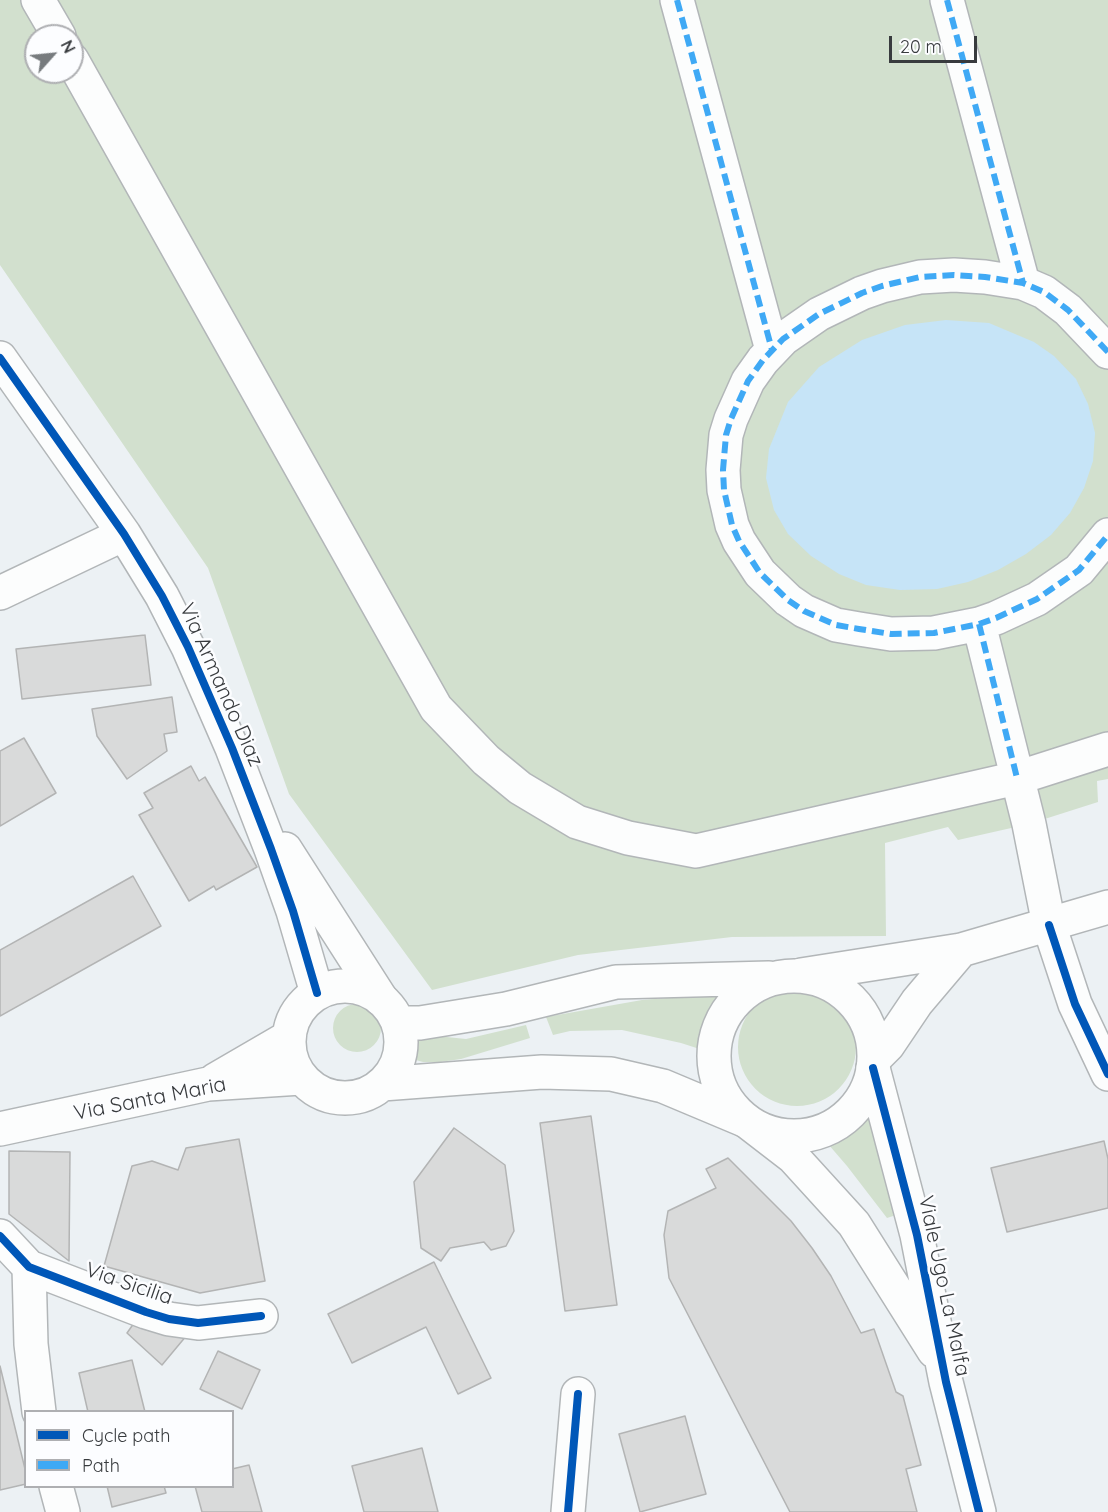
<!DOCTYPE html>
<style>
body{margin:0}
#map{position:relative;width:1108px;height:1512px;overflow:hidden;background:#ecf1f4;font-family:Quicksand,sans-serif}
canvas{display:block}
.legend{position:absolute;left:24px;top:1410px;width:210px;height:78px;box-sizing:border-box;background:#fcfdff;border:2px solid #aeafb2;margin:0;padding:8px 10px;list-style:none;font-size:18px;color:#383b3e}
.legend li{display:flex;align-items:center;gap:12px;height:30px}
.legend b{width:30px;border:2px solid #aeafb2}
.north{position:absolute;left:24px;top:24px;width:60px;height:60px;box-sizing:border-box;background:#fcfdff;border:2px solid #aeafb2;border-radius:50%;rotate:63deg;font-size:16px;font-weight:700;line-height:24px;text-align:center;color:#383b3e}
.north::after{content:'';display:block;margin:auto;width:21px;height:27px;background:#777b7e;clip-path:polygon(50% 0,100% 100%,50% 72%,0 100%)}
.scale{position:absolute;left:889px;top:36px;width:88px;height:27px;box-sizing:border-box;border:3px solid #383b3e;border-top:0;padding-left:8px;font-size:18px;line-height:21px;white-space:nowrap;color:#383b3e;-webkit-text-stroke:4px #fcfdff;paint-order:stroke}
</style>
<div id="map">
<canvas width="1108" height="1512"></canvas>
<ul class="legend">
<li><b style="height:8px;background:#0057b8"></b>Cycle path</li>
<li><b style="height:8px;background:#3fa9f5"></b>Path</li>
</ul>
<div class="north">N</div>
<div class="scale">20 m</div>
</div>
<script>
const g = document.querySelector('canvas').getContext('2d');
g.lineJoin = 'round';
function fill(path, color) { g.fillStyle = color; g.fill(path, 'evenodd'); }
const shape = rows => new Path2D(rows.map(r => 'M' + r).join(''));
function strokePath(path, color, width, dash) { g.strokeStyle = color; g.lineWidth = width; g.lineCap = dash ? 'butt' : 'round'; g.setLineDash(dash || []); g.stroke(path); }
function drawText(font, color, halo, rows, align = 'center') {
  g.font = font + ' Quicksand,sans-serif'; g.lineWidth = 5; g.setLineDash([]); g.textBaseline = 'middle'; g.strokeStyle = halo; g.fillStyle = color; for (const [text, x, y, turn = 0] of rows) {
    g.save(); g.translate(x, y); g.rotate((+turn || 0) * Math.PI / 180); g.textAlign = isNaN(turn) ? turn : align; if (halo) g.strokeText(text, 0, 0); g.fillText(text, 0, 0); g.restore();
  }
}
fill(shape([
 [0,0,1108,0,1108,779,1097,781,1098,802,1029,824,958,840,948,827,885,843,886,936,732,937,578,955,432,990,289,794,208,568,0,265],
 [36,36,72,36,72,72,36,72],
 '738 1047a59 59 0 1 1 118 0a59 59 0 1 1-118 0Z',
 [727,993,714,1023,709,1052,681,1043,622,1030,570,1031,553,1035,546,1017,642,1000],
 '333 1028a24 24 0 1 1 48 0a24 24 0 1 1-48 0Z',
 [526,1025,530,1038,461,1059,440,1062,423,1062,405,1057,408,1033,466,1039],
 [871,1103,899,1214,887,1218,847,1166,822,1137,837,1131,855,1119]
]), '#d2e0ce');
fill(shape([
 [946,320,989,323,1034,342,1054,356,1076,379,1088,404,1095,433,1093,461,1084,488,1070,513,1051,535,1026,554,998,570,968,582,937,589,900,590,866,585,839,574,811,556,788,534,774,510,766,478,769,449,788,402,819,367,862,340,905,325]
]), '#c6e4f7');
const building = shape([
 [145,635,151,685,22,699,16,649,145,635],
 [172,697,177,732,164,734,167,751,127,779,97,736,92,709,172,697],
 [24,738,56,793,0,826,0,751,24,738],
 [191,766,199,781,205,777,257,867,216,890,214,886,189,901,139,815,153,808,144,793,191,766],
 [133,876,161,926,0,1016,0,950,133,876],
 [591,1116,617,1305,565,1311,540,1123,591,1116],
 [454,1128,505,1165,514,1231,506,1246,491,1250,484,1242,450,1248,441,1261,421,1248,414,1182,454,1128],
 [239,1139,265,1281,200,1293,104,1266,132,1166,152,1161,178,1170,186,1148,239,1139],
 [1104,1141,1108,1159,1108,1208,1007,1232,991,1168,1104,1141],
 [9,1151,70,1152,69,1261,9,1214,9,1151],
 [728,1158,791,1221,812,1248,831,1276,861,1333,874,1329,896,1392,903,1396,921,1465,906,1469,917,1512,790,1512,669,1278,664,1235,668,1211,716,1188,706,1169,728,1158],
 [434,1262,491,1378,458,1394,426,1327,352,1363,328,1314,434,1262],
 [139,1316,187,1335,162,1365,127,1333,139,1316],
 [218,1351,260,1370,242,1409,200,1389,218,1351],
 [132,1360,145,1412,88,1412,79,1373,132,1360],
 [0,1366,26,1473,26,1484,0,1490,0,1366],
 [685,1416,706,1494,640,1512,619,1434,685,1416],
 [422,1448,438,1512,364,1512,352,1466,422,1448],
 [249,1465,262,1512,202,1512,195,1486,232,1486,232,1469,249,1465],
 [107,1486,164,1486,166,1493,112,1507,107,1486]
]);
fill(building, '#d9dada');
strokePath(building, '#b3b4b4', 1.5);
const minor = shape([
 [38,0,59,36],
 [677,0,772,350],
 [947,0,1023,283],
 [72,60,436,708,486,760,520,788,577,822,628,838,696,851,1017,778,1108,749],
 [1108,352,1068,310,1044,292,1023,283,985,277,954,275,920,277,882,286,862,293,819,314,783,339,763,360,748,381,731,419,726,435,723,470,724,490,732,525,739,541,760,573,788,600,804,611,836,625,859,629,891,634,934,633,979,624,996,618,1037,599,1079,570,1108,535],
 [0,358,124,534,162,596,188,647,232,748,271,849,293,911,317,993],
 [0,593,124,534],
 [979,624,1029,824,1049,925,1075,1004,1108,1074],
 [285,849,381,999],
 [873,1068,917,1235,946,1382,979,1512],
 [745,1120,793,1157,854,1224,934,1351],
 [0,1236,29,1267,146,1312,169,1319,198,1323,261,1316],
 [29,1267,31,1344,39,1412],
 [56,1486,63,1512],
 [568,1512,578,1394]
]);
const major = shape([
 [801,975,961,950,1108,907],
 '714 1056a80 80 0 1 1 160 0a80 80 0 1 1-160 0Z',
 '289 1042a56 56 0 1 1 112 0a56 56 0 1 1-112 0Z',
 [399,1023,420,1023,506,1009,616,982,769,978],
 [874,1059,888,1045,917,1002,961,950],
 [215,1080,289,1037],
 [382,1084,542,1072,611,1074,663,1086,744,1120],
 [0,1129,208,1084,301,1078]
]);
strokePath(minor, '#b2b6b8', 36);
strokePath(major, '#b2b6b8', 36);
strokePath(minor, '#fcfdfd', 33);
strokePath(major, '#fcfdfd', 33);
strokePath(shape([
 [677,0,772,350],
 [947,0,1023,283],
 [1108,352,1068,310,1044,292,1023,283,985,277,954,275,920,277,882,286,862,293,819,314,783,339,763,360,748,381,731,419,726,435,723,470,724,490,732,525,739,541,760,573,788,600,804,611,836,625,859,629,891,634,934,633,979,624,996,618,1037,599,1079,570,1108,535],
 [979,624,1017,778]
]), '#3fa9f5', 6, [12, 6]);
strokePath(shape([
 [0,358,124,534,162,596,188,647,232,748,271,849,293,911,317,993],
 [1049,925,1075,1004,1108,1074],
 [873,1068,917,1235,946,1382,979,1512],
 [0,1236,29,1267,146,1312,169,1319,198,1323,261,1316],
 [568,1512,578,1394]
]), '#0057b8', 8);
drawText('21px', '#383b3e', '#fcfdff', [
 ["Via Armando Diaz",221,685,66],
 ["Via Santa Maria",150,1099,-11],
 ["Via Sicilia",129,1284,19],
 ["Viale Ugo La Malfa",944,1286,78]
]);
</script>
